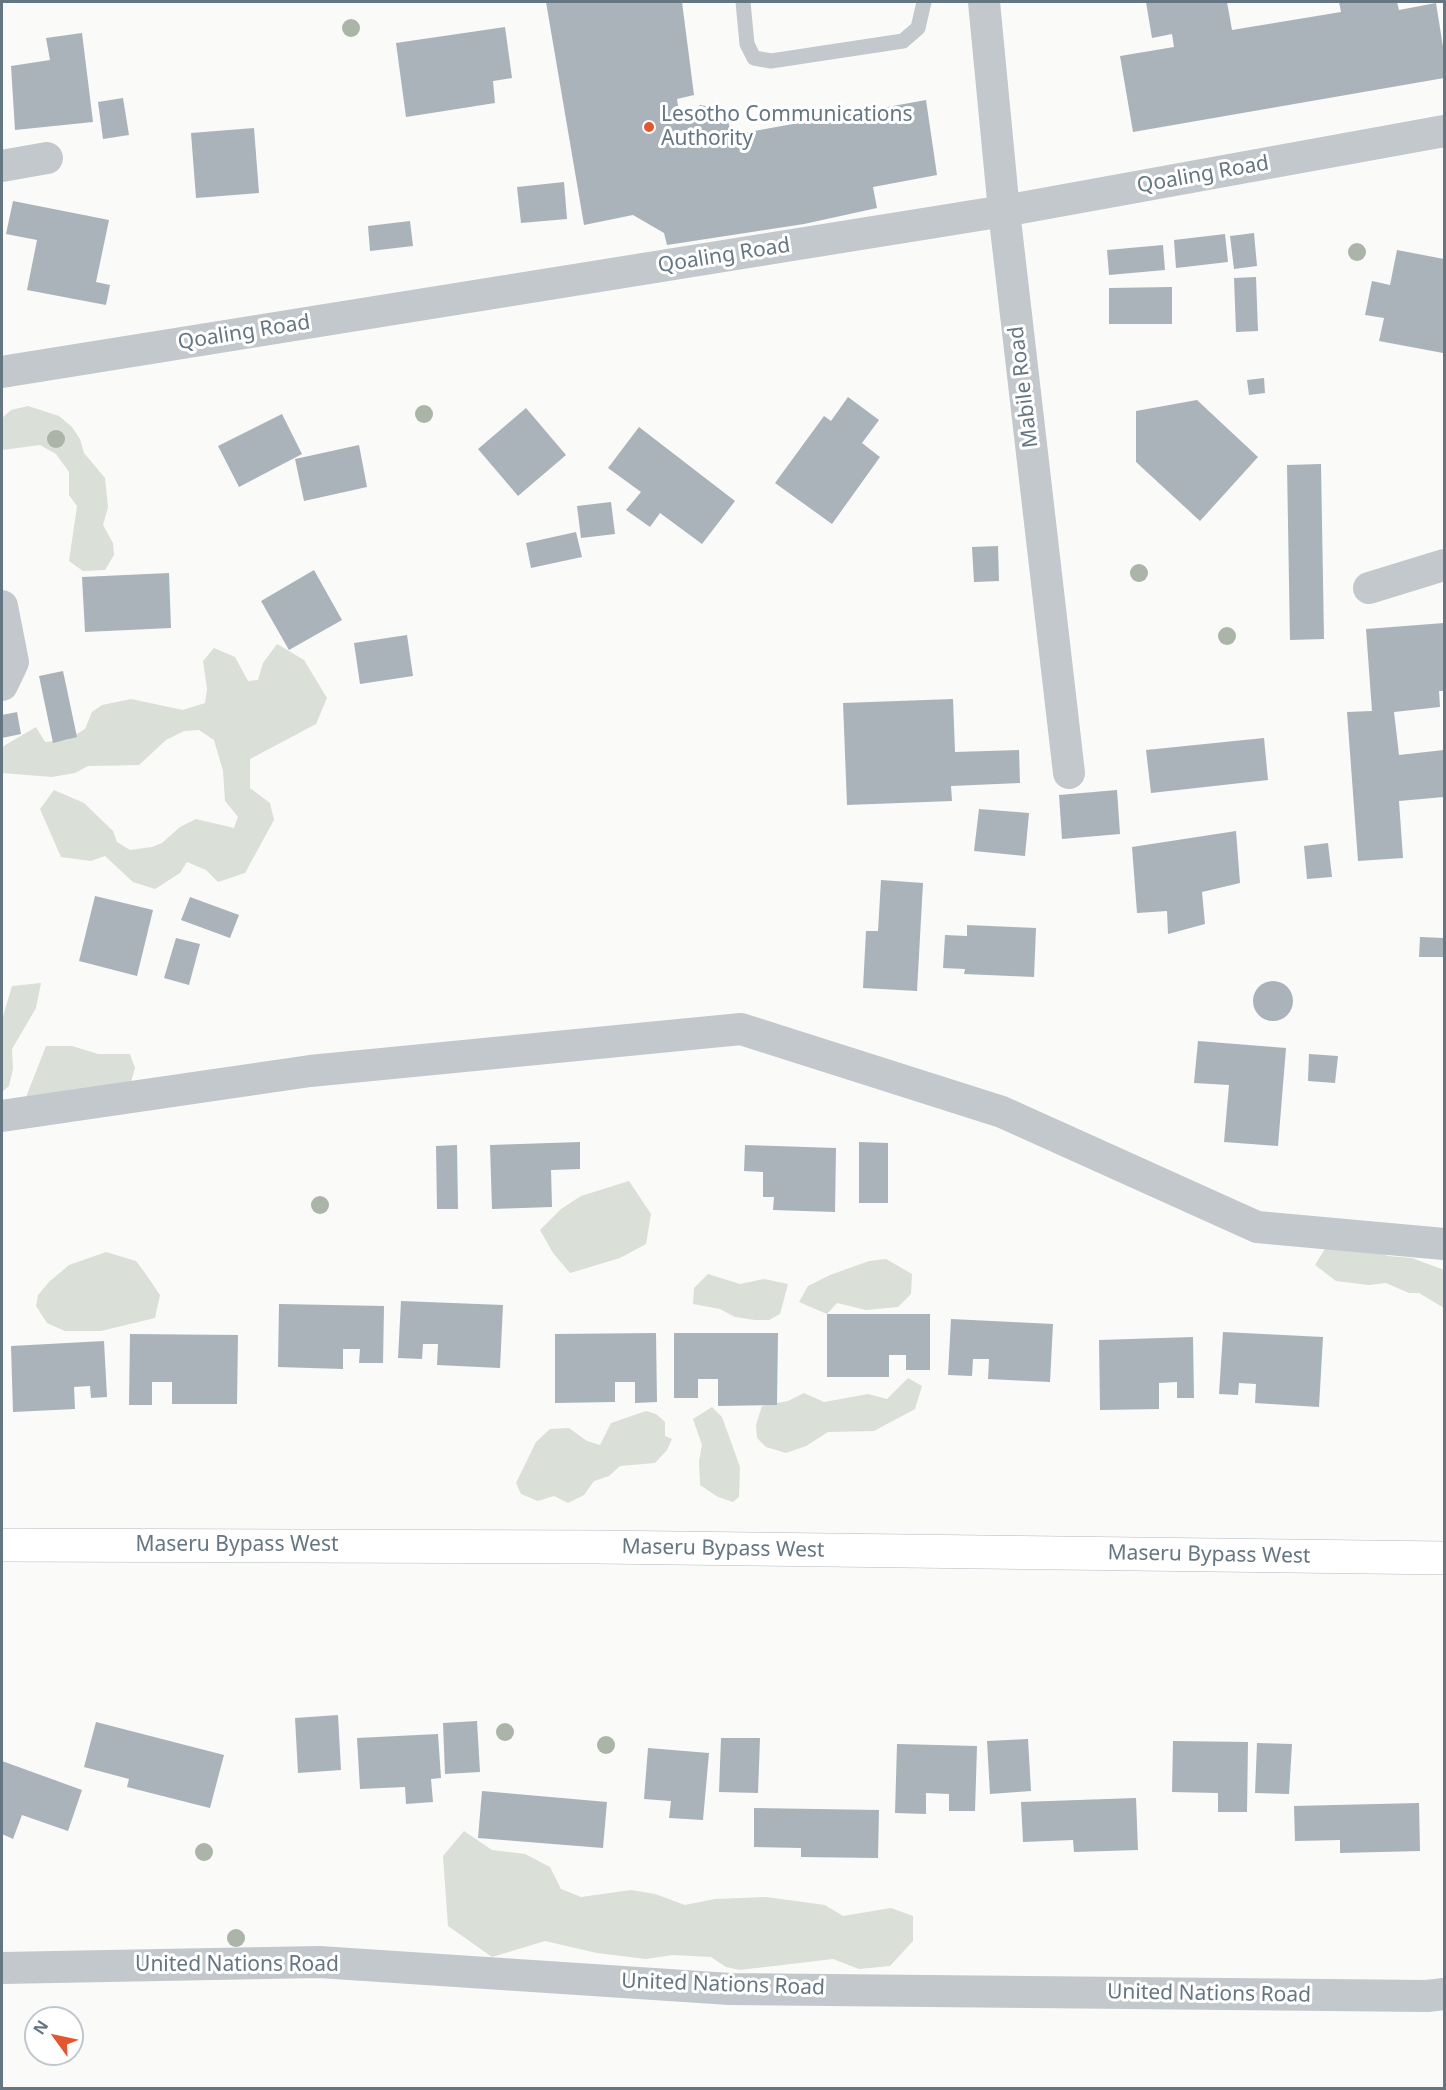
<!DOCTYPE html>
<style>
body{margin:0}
#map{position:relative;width:1446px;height:2090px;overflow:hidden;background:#fafaf8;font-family:"Noto Sans",sans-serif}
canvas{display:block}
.frame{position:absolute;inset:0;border:3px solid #657683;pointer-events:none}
.north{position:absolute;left:24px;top:2006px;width:60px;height:60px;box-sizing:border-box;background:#fff;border:2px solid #c1c8cd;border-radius:50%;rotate:303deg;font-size:16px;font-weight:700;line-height:24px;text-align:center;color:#657683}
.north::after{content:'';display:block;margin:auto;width:21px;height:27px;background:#e4572e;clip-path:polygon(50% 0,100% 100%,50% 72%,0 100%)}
</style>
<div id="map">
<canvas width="1446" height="2090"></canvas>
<div class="frame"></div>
<div class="north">N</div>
</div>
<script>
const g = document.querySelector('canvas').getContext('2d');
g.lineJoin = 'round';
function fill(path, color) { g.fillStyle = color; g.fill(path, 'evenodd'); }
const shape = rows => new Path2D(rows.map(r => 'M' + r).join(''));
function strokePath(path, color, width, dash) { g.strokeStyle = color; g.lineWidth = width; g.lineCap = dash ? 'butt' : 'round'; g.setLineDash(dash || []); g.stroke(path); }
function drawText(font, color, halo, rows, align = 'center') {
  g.font = font + ' "Noto Sans",sans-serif'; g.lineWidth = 6; g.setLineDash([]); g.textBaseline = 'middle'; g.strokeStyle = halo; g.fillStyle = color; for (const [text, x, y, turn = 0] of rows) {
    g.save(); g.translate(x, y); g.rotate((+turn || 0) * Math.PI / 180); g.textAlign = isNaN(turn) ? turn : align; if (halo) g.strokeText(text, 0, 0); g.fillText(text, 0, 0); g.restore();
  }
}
fill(shape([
 [28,406,59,416,72,427,80,439,84,453,105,478,108,507,103,525,113,543,114,555,105,570,83,571,69,561,77,506,69,495,69,472,56,454,40,445,2,450,2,418,11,410],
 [277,644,304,660,327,698,316,724,250,759,250,788,270,803,274,820,245,873,218,882,206,870,187,862,180,873,155,889,133,882,105,856,91,861,61,857,40,809,54,790,84,803,113,831,117,842,130,850,152,847,162,843,180,827,196,819,234,828,238,817,225,801,223,771,214,740,199,730,184,731,166,740,139,765,88,766,75,773,52,777,2,773,2,747,36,727,45,742,67,740,85,729,92,712,102,705,131,699,183,710,205,703,207,689,203,661,214,648,235,657,248,681,258,680,263,663],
 [41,983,36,1008,12,1049,13,1069,9,1086,2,1092,2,1020,12,986],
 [46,1046,72,1046,98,1054,130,1054,135,1068,131,1082,26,1097],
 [629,1181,651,1214,646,1244,620,1258,570,1273,553,1253,540,1230,561,1209,581,1196],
 [1364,1246,1388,1256,1412,1258,1444,1270,1444,1308,1419,1293,1409,1293,1386,1283,1369,1285,1336,1281,1315,1265,1326,1247],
 [106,1252,136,1261,145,1273,160,1295,155,1318,101,1331,65,1331,47,1323,36,1306,38,1295,49,1282,69,1265],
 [886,1259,912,1274,911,1294,898,1307,866,1310,837,1303,827,1314,799,1302,808,1286,830,1275,869,1261],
 [708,1274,740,1284,764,1279,788,1284,780,1314,769,1320,755,1320,735,1317,720,1309,693,1304,694,1288],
 [908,1378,922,1386,915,1409,874,1431,828,1432,806,1446,786,1453,766,1447,757,1438,756,1425,762,1406,788,1401,804,1393,824,1402,868,1394,887,1399],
 [712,1407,722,1417,740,1467,739,1497,733,1502,718,1497,700,1485,699,1461,702,1445,693,1419],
 [646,1411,656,1414,665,1422,665,1436,672,1439,667,1450,655,1463,620,1466,609,1476,594,1481,584,1495,568,1503,554,1496,538,1501,521,1494,516,1483,536,1442,550,1429,569,1428,587,1441,600,1445,611,1423],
 [464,1831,492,1850,525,1854,550,1867,561,1889,581,1897,631,1890,655,1894,685,1905,715,1899,766,1897,825,1905,843,1916,891,1908,913,1916,913,1941,890,1966,859,1969,833,1959,740,1970,726,1967,711,1957,673,1955,646,1959,597,1953,545,1941,492,1957,448,1926,443,1856]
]), '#dadfd7');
fill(shape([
 [546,2,682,2,694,95,677,99,680,119,700,105,715,108,727,118,732,135,926,100,937,175,873,187,877,208,804,224,667,245,664,233,633,215,584,225],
 [1146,2,1227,2,1232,30,1341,12,1339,2,1397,2,1399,10,1436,3,1444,53,1444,78,1133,132,1120,56,1174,47,1172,34,1152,38],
 [505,27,512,78,493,81,495,103,406,117,396,43],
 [82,33,93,122,15,130,11,66,50,60,46,38],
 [123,98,129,135,103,139,98,102],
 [254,128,259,193,196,198,191,133],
 [564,182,567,219,521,223,517,187],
 [13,201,109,220,96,282,110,285,106,305,27,290,37,240,6,234],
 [410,221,413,246,370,251,368,226],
 [1254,233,1257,266,1234,269,1230,236],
 [1225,234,1228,262,1176,268,1174,240],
 [1163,245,1165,270,1109,275,1107,250],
 [1397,250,1444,259,1443,353,1379,341,1384,318,1365,315,1372,281,1390,285],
 [1256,277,1258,331,1236,332,1234,278],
 [1172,287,1172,324,1109,324,1109,288],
 [1264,378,1265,393,1249,395,1247,380],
 [848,397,879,420,862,443,880,457,832,524,775,483,824,416,831,421],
 [1197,400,1258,457,1200,521,1136,462,1136,411],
 [526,408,566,455,518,496,478,449],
 [282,414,302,454,239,487,218,446],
 [639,427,735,501,702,544,660,513,650,527,626,510,641,492,608,468],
 [359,445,367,487,304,501,295,459],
 [1321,464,1324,639,1290,640,1287,465],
 [611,502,615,534,581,538,577,506],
 [576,532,582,557,531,568,526,543],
 [998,546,999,581,974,582,972,547],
 [314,570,342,620,289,650,261,601],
 [169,573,171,628,85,632,82,577],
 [1444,623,1444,691,1439,691,1440,707,1394,712,1399,755,1444,750,1444,797,1399,801,1403,858,1358,861,1347,712,1372,711,1366,629],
 [407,635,413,676,360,684,354,643],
 [63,671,77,737,53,743,39,676],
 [953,699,955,752,1019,750,1020,783,951,786,952,801,847,805,843,703],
 [17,712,21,734,2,738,2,715],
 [1264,738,1268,780,1151,793,1146,750],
 [1117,790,1120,834,1062,839,1059,795],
 [979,809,1029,813,1025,856,974,851],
 [1236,831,1240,883,1202,892,1205,924,1168,934,1167,911,1137,913,1132,847],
 [1328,843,1332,877,1307,879,1304,846],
 [881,880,923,883,917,991,863,988,866,931,878,931],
 [95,896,153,910,137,976,79,961],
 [190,897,239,915,230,938,181,920],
 [967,925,1036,928,1034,977,964,974,965,969,943,968,945,935,967,936],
 [1420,937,1444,938,1444,957,1419,957],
 [176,938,200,944,189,985,164,978],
 '1253 1001a20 20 0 1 1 40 0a20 20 0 1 1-40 0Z',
 [1198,1041,1286,1048,1278,1146,1224,1142,1229,1085,1194,1083],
 [1309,1054,1338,1056,1335,1083,1308,1081],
 [580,1142,580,1169,551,1170,552,1207,492,1209,490,1145],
 [859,1142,888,1143,888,1203,859,1203],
 [457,1145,458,1209,437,1209,436,1146],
 [745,1145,836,1148,835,1212,773,1210,774,1197,763,1197,763,1172,744,1171],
 [401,1301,503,1305,500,1368,437,1365,438,1344,423,1344,422,1359,398,1358],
 [279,1304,384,1306,383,1363,359,1363,360,1349,343,1349,343,1369,278,1367],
 [827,1314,930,1314,930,1370,906,1370,906,1355,889,1355,889,1377,827,1377],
 [951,1319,1053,1324,1050,1382,988,1379,989,1359,973,1359,972,1376,948,1375],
 [1223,1332,1323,1337,1319,1407,1255,1403,1256,1384,1239,1383,1238,1395,1219,1394],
 [656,1333,657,1402,635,1403,635,1382,615,1382,615,1402,555,1403,555,1334],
 [674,1333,778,1333,777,1405,718,1406,718,1379,698,1379,698,1398,674,1398],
 [130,1334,238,1335,237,1404,172,1404,172,1382,152,1382,152,1405,129,1405],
 [1193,1337,1194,1398,1177,1398,1177,1382,1159,1383,1159,1409,1100,1410,1099,1340],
 [104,1341,107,1397,91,1398,90,1386,74,1387,75,1409,13,1412,11,1346],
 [338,1715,341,1770,298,1773,295,1718],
 [477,1721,480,1772,445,1774,443,1723],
 [96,1722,224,1755,210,1808,127,1787,129,1779,84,1767],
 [438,1734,441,1778,431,1779,433,1802,406,1804,405,1787,360,1789,357,1738],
 [721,1738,760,1738,758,1793,719,1792],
 [1028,1739,1031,1791,990,1794,987,1741],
 [1173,1741,1248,1742,1247,1812,1218,1812,1218,1793,1172,1792],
 [1257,1743,1292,1744,1289,1794,1255,1793],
 [897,1744,977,1746,975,1811,949,1811,949,1794,926,1793,926,1814,895,1813],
 [648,1748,709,1753,703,1820,669,1818,671,1801,644,1799],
 [2,1761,82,1790,68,1831,22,1815,13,1839,2,1834],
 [482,1791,607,1802,603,1848,478,1838],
 [1136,1798,1138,1850,1074,1852,1073,1840,1023,1842,1021,1802],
 [1419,1803,1420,1851,1340,1853,1340,1840,1295,1841,1294,1806],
 [754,1808,879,1810,878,1858,801,1857,801,1848,754,1847]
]), '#aab3b9');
const primary = shape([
 [2,1545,598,1547,1444,1558]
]);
strokePath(primary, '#b5babe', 34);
strokePath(shape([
 [743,2,747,44,754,58,771,61,903,41,918,28,924,2]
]), '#c3c8cc', 15);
strokePath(shape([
 [984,2,1004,211,1069,773],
 [2,166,47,158],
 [2,372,1004,211,1444,131],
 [1369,588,1444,565],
 [2,606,13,662,2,685],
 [2,1116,310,1071,741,1029,1002,1112,1257,1227,1444,1244],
 [2,1968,319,1962,730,1989,1427,1996,1444,1994]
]), '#c3c8cc', 32);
strokePath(primary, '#fff', 33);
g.fillStyle = '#aab4a7';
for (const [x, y] of [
 [351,28],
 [1357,252],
 [424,414],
 [56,439],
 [1139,573],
 [1227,636],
 [320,1205],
 [505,1732],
 [606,1745],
 [204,1852],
 [236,1938]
]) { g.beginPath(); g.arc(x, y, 9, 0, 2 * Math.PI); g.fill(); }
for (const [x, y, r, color] of [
 [649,127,6,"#e4572e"]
]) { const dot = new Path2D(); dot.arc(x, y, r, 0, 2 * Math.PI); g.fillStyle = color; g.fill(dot); strokePath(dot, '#fff', 2); }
drawText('21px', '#657683', '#fff', [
 ["Lesotho Communications",661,115],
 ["Authority",661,139]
], 'left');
drawText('21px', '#657683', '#fff', [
 ["Qoaling Road",1203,175,-10],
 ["Qoaling Road",724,256,-9],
 ["Qoaling Road",244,333,-9],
 ["Mabile Road",1024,387,-97],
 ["Maseru Bypass West",237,1545],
 ["Maseru Bypass West",723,1549,1],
 ["Maseru Bypass West",1209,1555,1],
 ["United Nations Road",237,1965],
 ["United Nations Road",723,1985,2],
 ["United Nations Road",1209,1994,1]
]);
</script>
